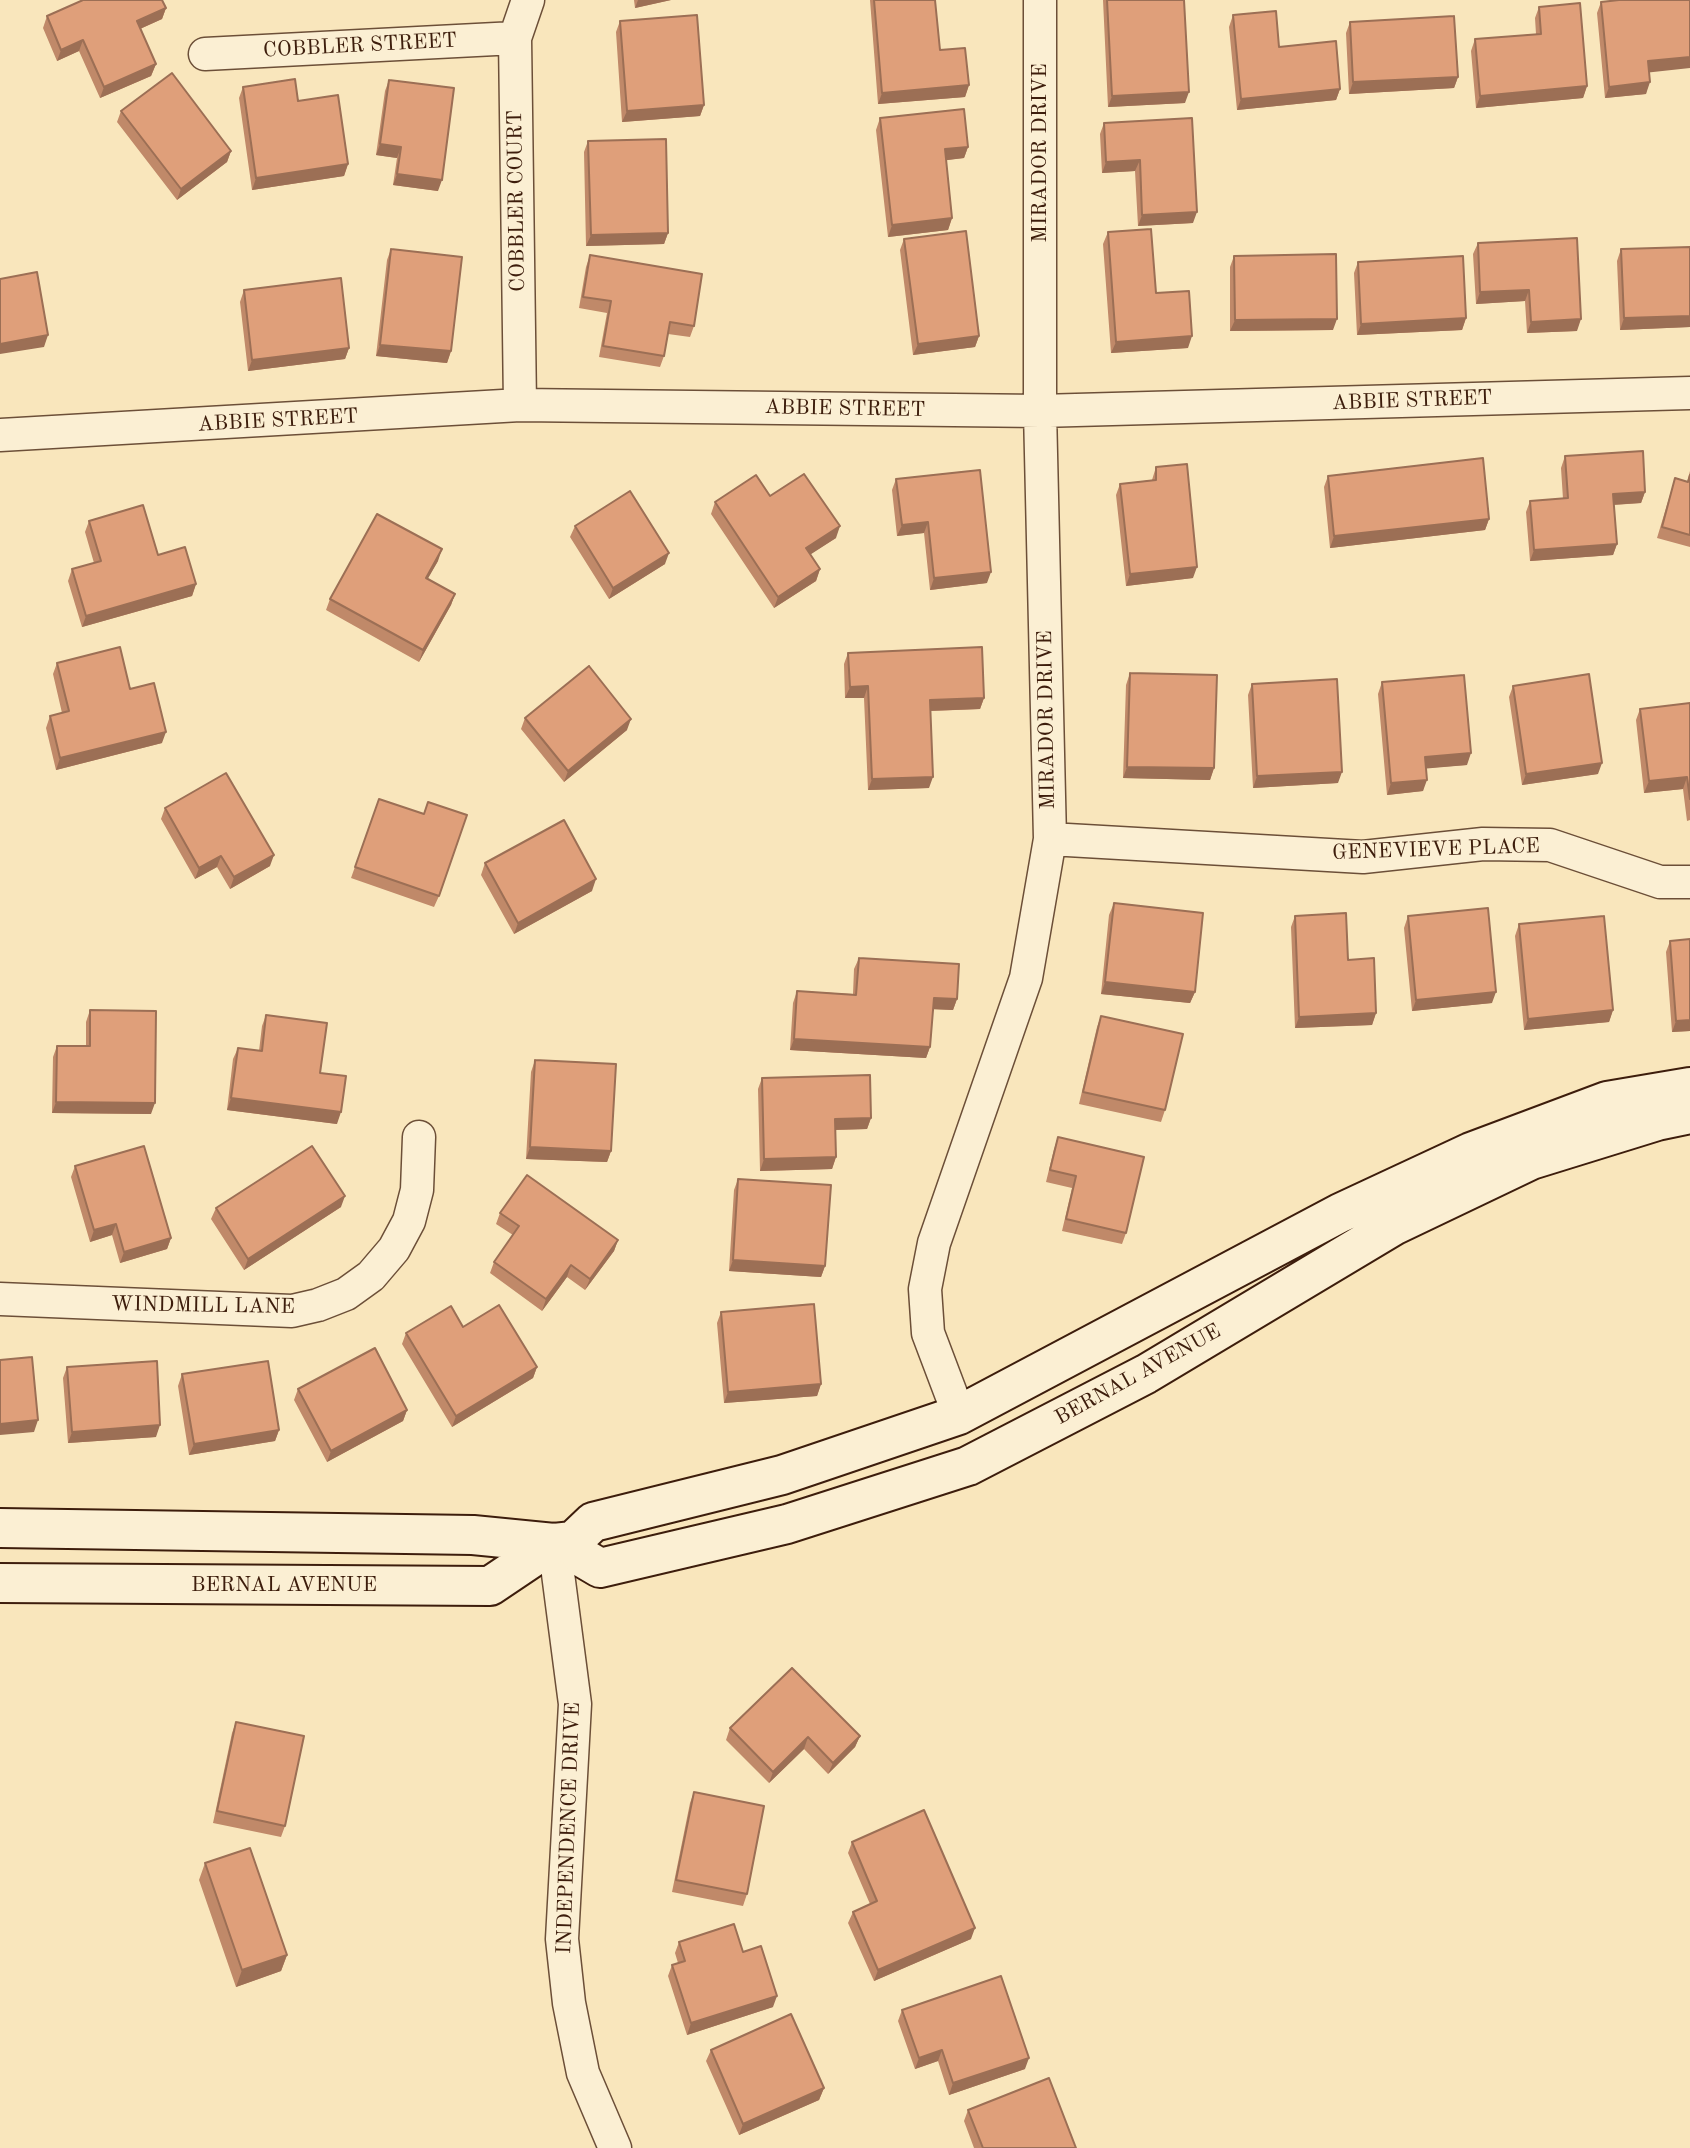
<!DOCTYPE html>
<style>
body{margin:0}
canvas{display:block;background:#f9e6bc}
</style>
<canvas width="1690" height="2148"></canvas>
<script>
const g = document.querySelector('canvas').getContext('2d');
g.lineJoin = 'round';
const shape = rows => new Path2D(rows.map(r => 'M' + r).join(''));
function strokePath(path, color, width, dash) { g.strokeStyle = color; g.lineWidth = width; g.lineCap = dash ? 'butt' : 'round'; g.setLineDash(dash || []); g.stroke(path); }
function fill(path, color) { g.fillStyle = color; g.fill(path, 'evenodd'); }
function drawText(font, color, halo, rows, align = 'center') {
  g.font = font + ' "Old Standard TT",serif'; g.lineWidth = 5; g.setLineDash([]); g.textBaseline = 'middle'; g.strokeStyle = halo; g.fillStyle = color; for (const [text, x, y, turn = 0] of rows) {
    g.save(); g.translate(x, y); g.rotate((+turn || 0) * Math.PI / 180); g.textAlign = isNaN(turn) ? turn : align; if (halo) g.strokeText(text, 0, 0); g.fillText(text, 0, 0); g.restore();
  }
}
const minor = shape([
 [205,54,515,38],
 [520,405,515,38,528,0],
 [0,435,520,405,1040,411,1690,393],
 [1050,839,1363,857,1483,844,1550,845,1660,882,1690,882],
 [0,1299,292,1311,318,1305,346,1294,371,1276,394,1249,409,1221,417,1190,419,1137],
 [959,1415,928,1333,925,1289,934,1243,1026,978,1050,839,1040,411,1040,0],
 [554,1543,575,1704,562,1939,569,2003,583,2073,615,2148]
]);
const secondary = shape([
 [0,1528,473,1535,554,1543,573,1541,593,1522,782,1475,959,1415,1340,1213,1471,1152,1607,1101,1690,1087],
 [573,1541,583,1558,600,1568,787,1524,968,1466,1146,1374,1395,1225,1531,1160,1657,1121,1690,1114],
 [0,1583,490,1586,554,1543]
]);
strokePath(minor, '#6c4f38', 35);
strokePath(secondary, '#3d1d0c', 42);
strokePath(minor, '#fbefd3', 32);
strokePath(secondary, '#fbefd3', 38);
fill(shape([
 [634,0,671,0,635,8],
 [870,0,935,0,940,50,969,85,965,97,878,104],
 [1103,0,1184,0,1185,103,1108,107],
 [1601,2,1649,72,1646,94,1605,98,1597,13],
 [1539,7,1587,86,1583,98,1476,108,1471,51,1475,39,1536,34,1535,18],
 [166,8,162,19,140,29,156,64,151,76,100,98,79,51,57,61,43,28,47,16],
 [1233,15,1340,89,1336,100,1237,110,1229,27],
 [620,21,704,105,700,116,622,122,616,32],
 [1350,22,1458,77,1454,88,1349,94,1346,33],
 [389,80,438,191,393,185,397,158,376,155,385,91],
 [243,87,298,101,348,164,344,176,252,190,239,98],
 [121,111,231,151,227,162,177,200,117,122],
 [880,118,968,147,964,158,946,160,952,218,948,230,888,237,876,130],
 [1192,118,1193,223,1138,226,1135,171,1102,173,1100,134,1104,123],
 [588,141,668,233,664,244,586,246,584,152],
 [1108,232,1156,293,1188,348,1111,353,1103,244],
 [904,239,979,336,975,347,913,355,900,250],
 [1478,243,1577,331,1527,333,1525,301,1476,304,1473,254],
 [1690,247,1690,327,1620,330,1617,261,1621,249],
 [391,249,451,351,447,363,376,356,387,260],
 [590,255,694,326,690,337,668,334,664,356,660,367,599,357,607,313,579,308,586,267],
 [1234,256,1333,330,1230,331,1230,267],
 [1358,262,1466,318,1462,330,1357,335,1354,273],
 [244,290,349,348,345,359,248,371,240,302],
 [1565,456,1645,492,1641,503,1614,505,1617,544,1613,555,1530,561,1526,512,1530,501,1563,499,1561,468],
 [1156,467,1193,578,1126,586,1116,495,1120,484,1152,480],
 [1690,471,1690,547,1657,538,1675,478,1687,482],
 [1328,476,1489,519,1485,530,1330,548,1324,487],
 [896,479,987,583,930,590,924,533,897,536,892,490],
 [770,496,836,538,810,554,820,569,816,581,774,608,711,514,715,502],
 [89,521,158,555,196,584,192,596,82,627,68,581,72,569,94,563,85,532],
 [575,526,665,564,609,599,570,537],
 [438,561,427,579,455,594,451,605,419,662,326,610,330,599],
 [848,653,984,698,980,709,931,711,929,788,868,790,864,698,845,698,844,664],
 [57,663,130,689,162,743,56,770,46,728,50,716,62,713,53,674],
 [1130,673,1214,768,1210,780,1123,778,1126,685],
 [1382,682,1467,765,1426,768,1423,791,1387,795,1378,694],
 [1252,684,1338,783,1253,788,1248,695],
 [1513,686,1598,774,1522,785,1509,697],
 [1690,703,1690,820,1687,821,1683,789,1644,793,1636,720,1640,709],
 [525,718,627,730,564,782,521,729],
 [379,799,439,896,434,907,351,878],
 [165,808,270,866,230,889,217,867,195,879,161,819],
 [485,863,592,891,514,934,481,875],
 [1114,903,1195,992,1190,1003,1101,994,1109,915],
 [1295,916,1348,960,1376,1013,1372,1025,1295,1028,1291,927],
 [1408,916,1492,1003,1412,1011,1404,928],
 [1519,924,1613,1010,1609,1022,1524,1030,1515,936],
 [1670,941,1690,1031,1672,1032,1666,952],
 [859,958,957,999,953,1010,933,1009,930,1047,926,1058,790,1050,793,1003,797,991,853,994,854,969],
 [90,1010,151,1114,52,1113,53,1057,57,1046,86,1046,86,1022],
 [266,1015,320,1073,337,1124,227,1110,233,1059,238,1048,259,1051,262,1026],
 [1101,1016,1165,1110,1161,1122,1079,1104,1097,1027],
 [535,1060,611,1151,607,1162,526,1159,531,1072],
 [762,1078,871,1118,867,1129,835,1130,836,1157,832,1169,760,1171,758,1089],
 [1058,1137,1126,1233,1122,1244,1062,1231,1072,1188,1046,1182,1054,1149],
 [75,1166,171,1238,167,1249,120,1263,112,1235,90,1242,71,1177],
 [738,1179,825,1266,821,1277,729,1271,734,1190],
 [341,1207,244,1270,211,1219,216,1208],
 [500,1213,618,1240,614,1251,585,1290,567,1277,542,1311,490,1273,494,1262,513,1235,496,1224],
 [721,1312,821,1384,817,1396,724,1403,717,1323],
 [463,1327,537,1367,533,1378,452,1427,402,1344,406,1333],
 [67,1367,156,1437,68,1443,63,1378],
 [182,1374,279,1430,275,1441,189,1455,178,1386],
 [298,1389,407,1410,403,1421,327,1462,294,1400],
 [236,1722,285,1826,281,1837,213,1823,232,1733],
 [730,1728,860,1736,855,1747,828,1774,804,1749,769,1783,726,1740],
 [694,1792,747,1894,743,1906,672,1892,690,1803],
 [852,1842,971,1939,874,1981,848,1923,853,1912,870,1904,848,1853],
 [205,1863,287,1955,281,1971,236,1987,199,1880],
 [679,1942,773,2007,687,2035,668,1976,672,1965,678,1963,675,1953],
 [902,2010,1025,2069,949,2095,938,2061,915,2069,898,2021],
 [711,2050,824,2088,819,2100,739,2135,706,2061],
 [968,2110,1076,2148,974,2148,964,2121]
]), '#c08969');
fill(shape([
 [638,0,671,0,635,8],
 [166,8,162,19,133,32,137,21],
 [83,40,79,51,57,61,61,50],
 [1690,57,1690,68,1644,73,1648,61],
 [156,64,151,76,100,98,104,87],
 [1458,77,1454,88,1349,94,1353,82],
 [1650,82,1646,94,1605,98,1609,87],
 [969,85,965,97,878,104,882,93],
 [1587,86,1583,98,1476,108,1480,96],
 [1340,89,1336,100,1237,110,1241,99],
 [1189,92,1185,103,1108,107,1112,96],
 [704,105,700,116,622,122,627,111],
 [380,144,401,147,397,158,376,155],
 [968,147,964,158,940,161,945,149],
 [231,151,227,162,177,200,181,189],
 [1140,160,1135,171,1102,173,1106,162],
 [348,164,344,176,252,190,256,178],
 [397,174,442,180,438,191,393,185],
 [1197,212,1193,223,1138,226,1142,215],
 [952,218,948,230,888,237,892,225],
 [668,233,664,244,586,246,591,235],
 [1529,290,1525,301,1476,304,1480,292],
 [1690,316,1690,327,1620,330,1624,318],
 [1466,318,1462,330,1357,335,1361,324],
 [1337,319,1333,330,1230,331,1235,320],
 [1581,319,1577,331,1527,333,1531,322],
 [48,335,44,347,0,354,0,344],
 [979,336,975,347,913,355,918,344],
 [1192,336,1188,348,1111,353,1116,342],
 [380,345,451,351,447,363,376,356],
 [349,348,345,359,248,371,252,360],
 [1645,492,1641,503,1609,505,1613,494],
 [1489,519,1485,530,1330,548,1334,536],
 [928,522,924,533,897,536,902,525],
 [840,526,836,538,802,560,806,548],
 [1617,544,1613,555,1530,561,1534,550],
 [442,549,438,561,422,589,426,578],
 [669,553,665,564,609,599,613,588],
 [1197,567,1193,578,1126,586,1130,574],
 [820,569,816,581,774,608,778,597],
 [991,572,987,583,930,590,934,578],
 [196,584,192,596,82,627,86,616],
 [455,594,451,605,419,662,423,650],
 [868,686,864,698,845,698,850,687],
 [984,698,980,709,926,711,930,700],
 [631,719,627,730,564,782,568,771],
 [166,732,162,743,56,770,60,758],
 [1471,753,1467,765,1421,769,1425,757],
 [1602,763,1598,774,1522,785,1526,774],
 [1127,767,1214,768,1210,780,1123,778],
 [1342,772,1338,783,1253,788,1257,776],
 [933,777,929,788,868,790,872,779],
 [1687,777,1683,789,1644,793,1649,781],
 [1427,780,1423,791,1387,795,1391,783],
 [274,855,270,866,230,889,234,877],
 [221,856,217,867,195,879,199,868],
 [596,879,592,891,514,934,518,923],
 [1105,982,1195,992,1190,1003,1101,994],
 [1496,992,1492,1003,1412,1011,1416,1000],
 [934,998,957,999,953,1010,929,1009],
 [1613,1010,1609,1022,1524,1030,1528,1019],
 [1376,1013,1372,1025,1295,1028,1299,1017],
 [1690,1020,1690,1031,1672,1032,1676,1021],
 [794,1039,930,1047,926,1058,790,1050],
 [231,1098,341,1112,337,1124,227,1110],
 [56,1102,155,1103,151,1114,52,1113],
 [871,1118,867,1129,831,1130,835,1119],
 [530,1147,611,1151,607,1162,526,1159],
 [836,1157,832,1169,760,1171,764,1159],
 [345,1196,341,1207,244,1270,248,1259],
 [116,1224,112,1235,90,1242,94,1230],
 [171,1238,167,1249,120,1263,124,1252],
 [618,1240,614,1251,585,1290,590,1279],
 [733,1260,825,1266,821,1277,729,1271],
 [571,1265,567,1277,542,1311,546,1299],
 [537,1367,533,1378,452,1427,456,1416],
 [821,1384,817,1396,724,1403,728,1392],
 [407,1410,403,1421,327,1462,331,1451],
 [38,1420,34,1432,0,1435,0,1424],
 [160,1425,156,1437,68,1443,72,1432],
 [279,1430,275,1441,189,1455,194,1444],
 [860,1736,855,1747,828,1774,833,1763],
 [808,1737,804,1749,769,1783,773,1772],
 [975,1928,971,1939,874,1981,878,1970],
 [287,1955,281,1971,236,1987,242,1970],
 [777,1996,773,2007,687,2035,691,2023],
 [942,2050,938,2061,915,2069,919,2058],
 [1029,2058,1025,2069,949,2095,953,2083],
 [824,2088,819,2100,739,2135,743,2124]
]), '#9c6f55');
const building = shape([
 [83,0,162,0,166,8,137,21,156,64,104,87,83,40,61,50,47,16,83,0],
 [874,0,935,0,940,50,965,48,969,85,882,93,874,0],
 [1107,0,1184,0,1189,92,1112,96,1107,0],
 [1619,0,1690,0,1690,57,1648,61,1650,82,1609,87,1601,2,1619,0],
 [1580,3,1587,86,1480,96,1475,39,1541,34,1539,7,1580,3],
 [1276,11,1279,47,1336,41,1340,89,1241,99,1233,15,1276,11],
 [697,15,704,105,627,111,620,21,697,15],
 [1454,16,1458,77,1353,82,1350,22,1454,16],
 [172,73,231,151,181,189,121,111,172,73],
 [295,79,298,101,338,95,348,164,256,178,243,87,295,79],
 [389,80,454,88,442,180,397,174,401,147,380,144,389,80],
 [964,109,968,147,945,149,952,218,892,225,880,118,964,109],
 [1192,118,1197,212,1142,215,1140,160,1106,162,1104,123,1192,118],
 [666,139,668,233,591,235,588,141,666,139],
 [1151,229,1156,293,1189,291,1192,336,1116,342,1108,232,1151,229],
 [966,231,979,336,918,344,904,239,966,231],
 [1577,238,1581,319,1531,322,1529,290,1480,292,1478,243,1577,238],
 [1690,247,1690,316,1624,318,1621,249,1690,247],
 [391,249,462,257,451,351,380,345,391,249],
 [1336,254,1337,319,1235,320,1234,256,1336,254],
 [590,255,702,274,694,326,670,322,664,356,603,346,611,301,583,297,590,255],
 [1463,256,1466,318,1361,324,1358,262,1463,256],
 [37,272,48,335,0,344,0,279,37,272],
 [341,278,349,348,252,360,244,290,341,278],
 [1643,451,1645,492,1613,494,1617,544,1534,550,1530,501,1568,498,1565,456,1643,451],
 [1483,458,1489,519,1334,536,1328,476,1483,458],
 [1187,464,1197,567,1130,574,1120,484,1156,480,1156,467,1187,464],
 [980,470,991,572,934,578,928,522,902,525,896,479,980,470],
 [804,474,840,526,806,548,820,569,778,597,715,502,756,475,770,496,804,474],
 [1690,475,1690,535,1662,527,1675,478,1688,482,1690,475],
 [630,491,669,553,613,588,575,526,630,491],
 [143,505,158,555,185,547,196,584,86,616,72,569,101,561,89,521,143,505],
 [377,514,442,549,426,578,455,594,423,650,330,599,377,514],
 [120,647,130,689,154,683,166,732,60,758,50,716,69,711,57,663,120,647],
 [982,647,984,698,930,700,933,777,872,779,868,686,850,687,848,653,982,647],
 [589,666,631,719,568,771,525,718,589,666],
 [1130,673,1217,675,1214,768,1127,767,1130,673],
 [1589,674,1602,763,1526,774,1513,686,1589,674],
 [1464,675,1471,753,1425,757,1427,780,1391,783,1382,682,1464,675],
 [1337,679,1342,772,1257,776,1252,684,1337,679],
 [1690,703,1690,799,1687,777,1649,781,1640,709,1690,703],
 [226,773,274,855,234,877,221,856,199,868,165,808,226,773],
 [379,799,424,814,428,802,467,815,439,896,355,867,379,799],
 [564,820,596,879,518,923,485,863,564,820],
 [1114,903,1203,913,1195,992,1105,982,1114,903],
 [1488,908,1496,992,1416,1000,1408,916,1488,908],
 [1346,913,1348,960,1374,958,1376,1013,1299,1017,1295,916,1346,913],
 [1604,916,1613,1010,1528,1019,1519,924,1604,916],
 [1690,939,1690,1020,1676,1021,1670,941,1690,939],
 [859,958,959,964,957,999,934,998,930,1047,794,1039,797,991,856,995,859,958],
 [90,1010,156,1011,155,1103,56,1102,57,1046,90,1046,90,1010],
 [266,1015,327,1023,320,1073,346,1076,341,1112,231,1098,238,1048,262,1051,266,1015],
 [1101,1016,1183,1034,1165,1110,1083,1092,1101,1016],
 [535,1060,616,1064,611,1151,530,1147,535,1060],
 [870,1075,871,1118,835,1119,836,1157,764,1159,762,1078,870,1075],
 [1058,1137,1144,1157,1126,1233,1066,1219,1076,1176,1050,1170,1058,1137],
 [144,1146,171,1238,124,1252,116,1224,94,1230,75,1166,144,1146],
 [312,1146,345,1196,248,1259,216,1208,312,1146],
 [527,1175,618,1240,590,1279,571,1265,546,1299,494,1262,519,1226,500,1213,527,1175],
 [738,1179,831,1185,825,1266,733,1260,738,1179],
 [814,1304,821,1384,728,1392,721,1312,814,1304],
 [499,1305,537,1367,456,1416,406,1333,451,1306,463,1327,499,1305],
 [375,1348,407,1410,331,1451,298,1389,375,1348],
 [32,1357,38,1420,0,1424,0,1360,32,1357],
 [157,1361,160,1425,72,1432,67,1367,157,1361],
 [268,1361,279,1430,194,1444,182,1374,268,1361],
 [792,1668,860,1736,833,1763,808,1737,773,1772,730,1728,792,1668],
 [236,1722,304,1736,285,1826,217,1811,236,1722],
 [694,1792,764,1806,747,1894,676,1880,694,1792],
 [924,1810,975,1928,878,1970,853,1912,877,1901,852,1842,924,1810],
 [250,1848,287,1955,242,1970,205,1863,250,1848],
 [734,1924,743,1952,761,1946,777,1996,691,2023,672,1965,685,1961,679,1942,734,1924],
 [1001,1976,1029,2058,953,2083,942,2050,919,2058,902,2010,1001,1976],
 [791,2014,824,2088,743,2124,711,2050,791,2014],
 [1049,2078,1076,2148,983,2148,968,2110,1049,2078]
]);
fill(building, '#df9f7a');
strokePath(building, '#9c6f55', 2);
drawText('21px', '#3d1d0c', '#fbefd3', [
 ["COBBLER STREET",360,46,-3],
 ["MIRADOR DRIVE",1040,153,-90],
 ["COBBLER COURT",517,201,-91],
 ["ABBIE STREET",1412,401,-2],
 ["ABBIE STREET",845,409,1],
 ["ABBIE STREET",278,421,-3],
 ["MIRADOR DRIVE",1047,720,-91],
 ["GENEVIEVE PLACE",1436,850,-2],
 ["WINDMILL LANE",203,1306,1],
 ["BERNAL AVENUE",1138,1375,-29],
 ["BERNAL AVENUE",284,1585],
 ["INDEPENDENCE DRIVE",569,1828,-88]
]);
</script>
